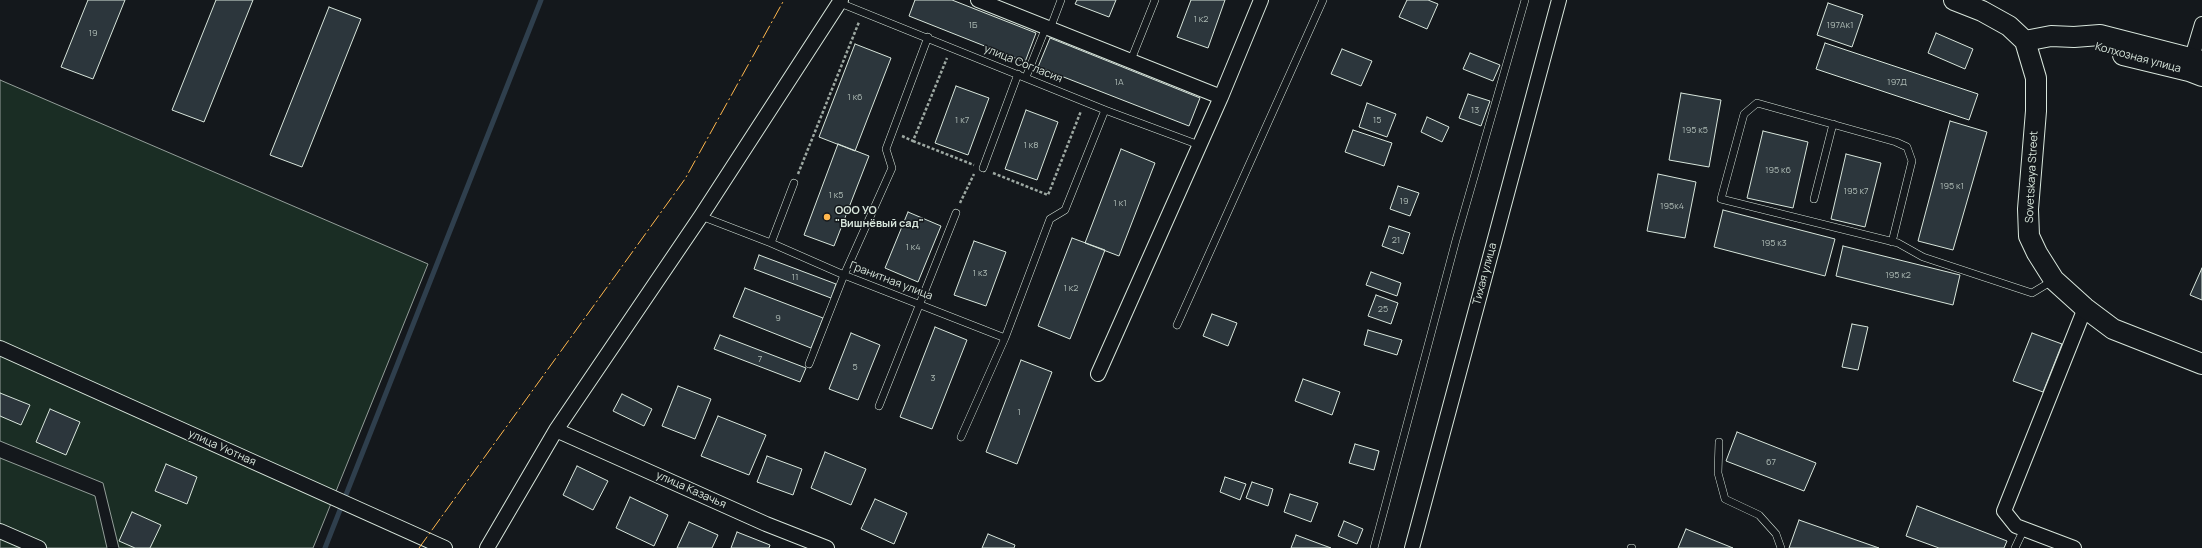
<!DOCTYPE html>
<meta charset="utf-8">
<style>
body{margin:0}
canvas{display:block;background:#14181c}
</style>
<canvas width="2202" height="548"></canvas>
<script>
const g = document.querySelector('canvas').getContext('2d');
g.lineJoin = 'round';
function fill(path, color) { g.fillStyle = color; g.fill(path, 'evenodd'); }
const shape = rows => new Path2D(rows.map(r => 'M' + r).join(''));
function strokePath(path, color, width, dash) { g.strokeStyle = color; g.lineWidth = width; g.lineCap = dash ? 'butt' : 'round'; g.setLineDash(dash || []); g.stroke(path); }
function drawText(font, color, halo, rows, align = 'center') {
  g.font = font + ' Manrope,sans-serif'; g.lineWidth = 3; g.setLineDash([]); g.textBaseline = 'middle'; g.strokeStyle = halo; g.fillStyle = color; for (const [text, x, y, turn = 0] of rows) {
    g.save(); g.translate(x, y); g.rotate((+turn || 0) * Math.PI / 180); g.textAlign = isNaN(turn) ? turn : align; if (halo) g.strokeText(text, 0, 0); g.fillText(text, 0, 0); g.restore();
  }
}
const green = shape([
 [0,80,428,264,313,548,119,548,103,483,0,441,0,80],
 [0,458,95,496,107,548,0,548,0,458]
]);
fill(green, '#1a2d24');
strokePath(green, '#939e99', 1);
strokePath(shape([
 [325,548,541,0]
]), '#2f3f4d', 5);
const building = shape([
 [88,0,125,0,93,79,61,67,88,0],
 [216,0,253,0,204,122,172,110,216,0],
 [915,0,952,0,1036,33,1025,62,909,16,915,0],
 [1077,0,1116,0,1109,17,1075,4,1077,0],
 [1191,0,1225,0,1208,48,1177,37,1191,0],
 [1407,0,1428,0,1438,4,1427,29,1399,17,1407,0],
 [1828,3,1863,15,1852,47,1817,35,1828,3],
 [329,7,361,19,302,167,270,155,329,7],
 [1936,33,1973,49,1965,69,1928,53,1936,33],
 [1050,38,1200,98,1189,126,1038,67,1050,38],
 [1825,43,1978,94,1969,120,1816,69,1825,43],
 [855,44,891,58,855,151,819,137,855,44],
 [1342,49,1372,61,1361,86,1331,74,1342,49],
 [1470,53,1500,65,1493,81,1463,69,1470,53],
 [956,86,989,98,968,155,935,143,956,86],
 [1681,93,1721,100,1709,167,1669,160,1681,93],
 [1468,94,1490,101,1481,126,1459,118,1468,94],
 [1367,103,1396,114,1387,137,1359,127,1367,103],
 [1026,110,1058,122,1037,180,1005,169,1026,110],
 [1427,117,1449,127,1442,142,1421,132,1427,117],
 [1950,121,1987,132,1953,250,1918,241,1950,121],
 [1353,130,1392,143,1384,166,1345,152,1353,130],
 [1763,131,1808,142,1793,208,1747,198,1763,131],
 [838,144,869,156,834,246,804,235,838,144],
 [1121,149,1155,163,1119,256,1085,243,1121,149],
 [1846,154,1881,163,1865,227,1831,219,1846,154],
 [1658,174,1696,182,1685,238,1647,231,1658,174],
 [1398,186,1419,193,1410,216,1390,209,1398,186],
 [1723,210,1835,239,1825,276,1714,247,1723,210],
 [908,212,941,226,918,282,885,268,908,212],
 [1389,226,1410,233,1403,254,1382,246,1389,226],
 [1072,238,1105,250,1070,339,1038,326,1072,238],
 [974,241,1006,252,986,306,954,295,974,241],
 [1843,246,1960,275,1953,305,1836,276,1843,246],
 [759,255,836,284,831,298,754,269,759,255],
 [2202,268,2202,300,2190,295,2202,268],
 [1371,272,1401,283,1397,296,1366,285,1371,272],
 [745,288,823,318,811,348,733,317,745,288],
 [1376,295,1398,303,1391,324,1368,316,1376,295],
 [1212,314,1237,323,1228,346,1203,336,1212,314],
 [1852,324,1868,327,1858,370,1842,367,1852,324],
 [935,327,967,340,932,429,900,417,935,327],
 [1368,330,1402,340,1397,355,1364,345,1368,330],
 [851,333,880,345,858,400,829,389,851,333],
 [2032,333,2062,344,2043,392,2013,381,2032,333],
 [720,335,806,368,800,382,714,349,720,335],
 [1021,360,1052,372,1017,464,986,452,1021,360],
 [1303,379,1340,392,1332,415,1295,401,1303,379],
 [678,386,711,399,695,439,662,426,678,386],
 [0,393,30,405,21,425,0,416,0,393],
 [622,394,652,409,644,426,613,411,622,394],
 [50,409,80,422,66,455,36,442,50,409],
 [718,416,766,435,749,475,701,456,718,416],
 [1737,432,1816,463,1804,491,1726,461,1737,432],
 [1355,444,1379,451,1374,470,1349,463,1355,444],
 [825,452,866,469,851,505,811,488,825,452],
 [767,456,802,469,793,495,757,482,767,456],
 [166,464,197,477,187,504,155,491,166,464],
 [577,466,608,481,593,510,563,495,577,466],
 [1225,477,1246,484,1240,500,1220,492,1225,477],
 [1252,482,1273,489,1268,506,1246,498,1252,482],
 [1290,494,1318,503,1311,522,1284,512,1290,494],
 [630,497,668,515,654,546,616,528,630,497],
 [875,499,907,513,894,544,861,529,875,499],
 [1917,506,2007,541,2004,548,1939,548,1906,536,1917,506],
 [132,512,161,525,150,548,135,548,119,541,132,512],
 [1799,520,1879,548,1789,548,1799,520],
 [1344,521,1363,529,1357,544,1338,536,1344,521],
 [689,522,718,535,712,548,677,548,689,522],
 [1686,529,1733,548,1678,548,1686,529],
 [737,532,770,545,769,548,731,548,737,532],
 [988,534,1015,545,1014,548,982,548,988,534],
 [1296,535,1331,548,1291,548,1296,535]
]);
fill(building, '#2c363c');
strokePath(building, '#d8e6dc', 1);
const lane = shape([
 [840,3,1105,110,1199,145],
 [1050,29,1061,0],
 [1131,60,1155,0],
 [1026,77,1046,27],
 [983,168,1018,74],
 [1814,199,1833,124],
 [701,216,771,243,844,275,1005,338],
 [1892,242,1912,161,1907,147,1896,142,1757,103,1744,114,1721,199,1898,243,1923,257,2032,293,2052,281],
 [771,243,794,183],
 [1177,325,1323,0],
 [809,364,844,275,892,168,886,149,928,37],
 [879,406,956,213],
 [961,437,1005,338,1050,219,1065,210,1105,110],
 [1719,442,1718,473,1725,499,1759,515,1776,534,1781,548],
 [1374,548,1456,240,1525,0],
 [1631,548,1632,548],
 [2015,548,2024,529]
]);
const street = shape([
 [978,0,1221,97,1261,0],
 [2192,57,2202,24],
 [0,348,445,548],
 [1098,374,1221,97],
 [556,430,766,524,827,548],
 [0,531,39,548],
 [487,548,556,430,701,216,841,0],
 [1412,548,1559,0],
 [2074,548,2016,526,2004,511,2085,308]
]);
const secondary = shape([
 [1954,0,1982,11,2009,26,2025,41,2036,78,2036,111,2028,209,2029,236,2037,253,2054,280,2085,308,2113,329,2202,364],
 [2025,41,2051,36,2074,37,2100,35,2202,61],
 [2123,55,2189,71,2202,76]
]);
strokePath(lane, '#d8e6dc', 8);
strokePath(street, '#d8e6dc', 16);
strokePath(secondary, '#d8e6dc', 22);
strokePath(shape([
 [902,136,913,141,947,58],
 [913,141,974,165],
 [993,173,1048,195,1081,111],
 [798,174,859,22],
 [960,203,974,174]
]), '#9da8a2', 2.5, [3, 2]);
strokePath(lane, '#14181c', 7);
strokePath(street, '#14181c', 14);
strokePath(secondary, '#14181c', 20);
strokePath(shape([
 [419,548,685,179,784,0]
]), '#ffb74d', 1, [14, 3, 2, 3]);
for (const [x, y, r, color] of [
 [827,217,4,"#ffb74d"]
]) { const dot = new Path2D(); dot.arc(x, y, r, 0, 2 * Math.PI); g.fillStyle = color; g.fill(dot); strokePath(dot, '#14181c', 1.5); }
drawText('9px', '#adbab4', null, [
 ["1 к2",1201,19],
 ["1Б",973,25],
 ["197Ак1",1840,25],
 ["19",93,33],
 ["1А",1119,82],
 ["197Д",1897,82],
 ["1 к6",855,97],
 ["13",1475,110],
 ["1 к7",962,120],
 ["15",1377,120],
 ["195 к5",1695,130],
 ["1 к8",1031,145],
 ["195 к6",1778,170],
 ["195 к1",1952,186],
 ["195 к7",1856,191],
 ["1 к5",836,195],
 ["19",1404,201],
 ["1 к1",1120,203],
 ["195к4",1672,206],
 ["21",1396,240],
 ["195 к3",1774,243],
 ["1 к4",913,247],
 ["1 к3",980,273],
 ["195 к2",1898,275],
 ["11",795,277],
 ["1 к2",1071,288],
 ["25",1383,309],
 ["9",778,318],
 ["7",760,359],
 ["5",855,367],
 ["3",933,378],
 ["1",1019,412],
 ["67",1771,462]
]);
drawText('11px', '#d8e6dc', '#14181c', [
 ["Колхозная улица",2138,58,15],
 ["улица Согласия",1023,64,22],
 ["Sovetskaya Street",2032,177,-87],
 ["Тихая улица",1485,274,-75],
 ["Гранитная улица",891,281,21],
 ["улица Уютная",222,448,24],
 ["улица Казачья",691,490,24]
]);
drawText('bold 11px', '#d8e6dc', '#14181c', [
 ["ООО УО",835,211],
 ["\"Вишнёвый сад\"",835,224]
], 'left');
</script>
